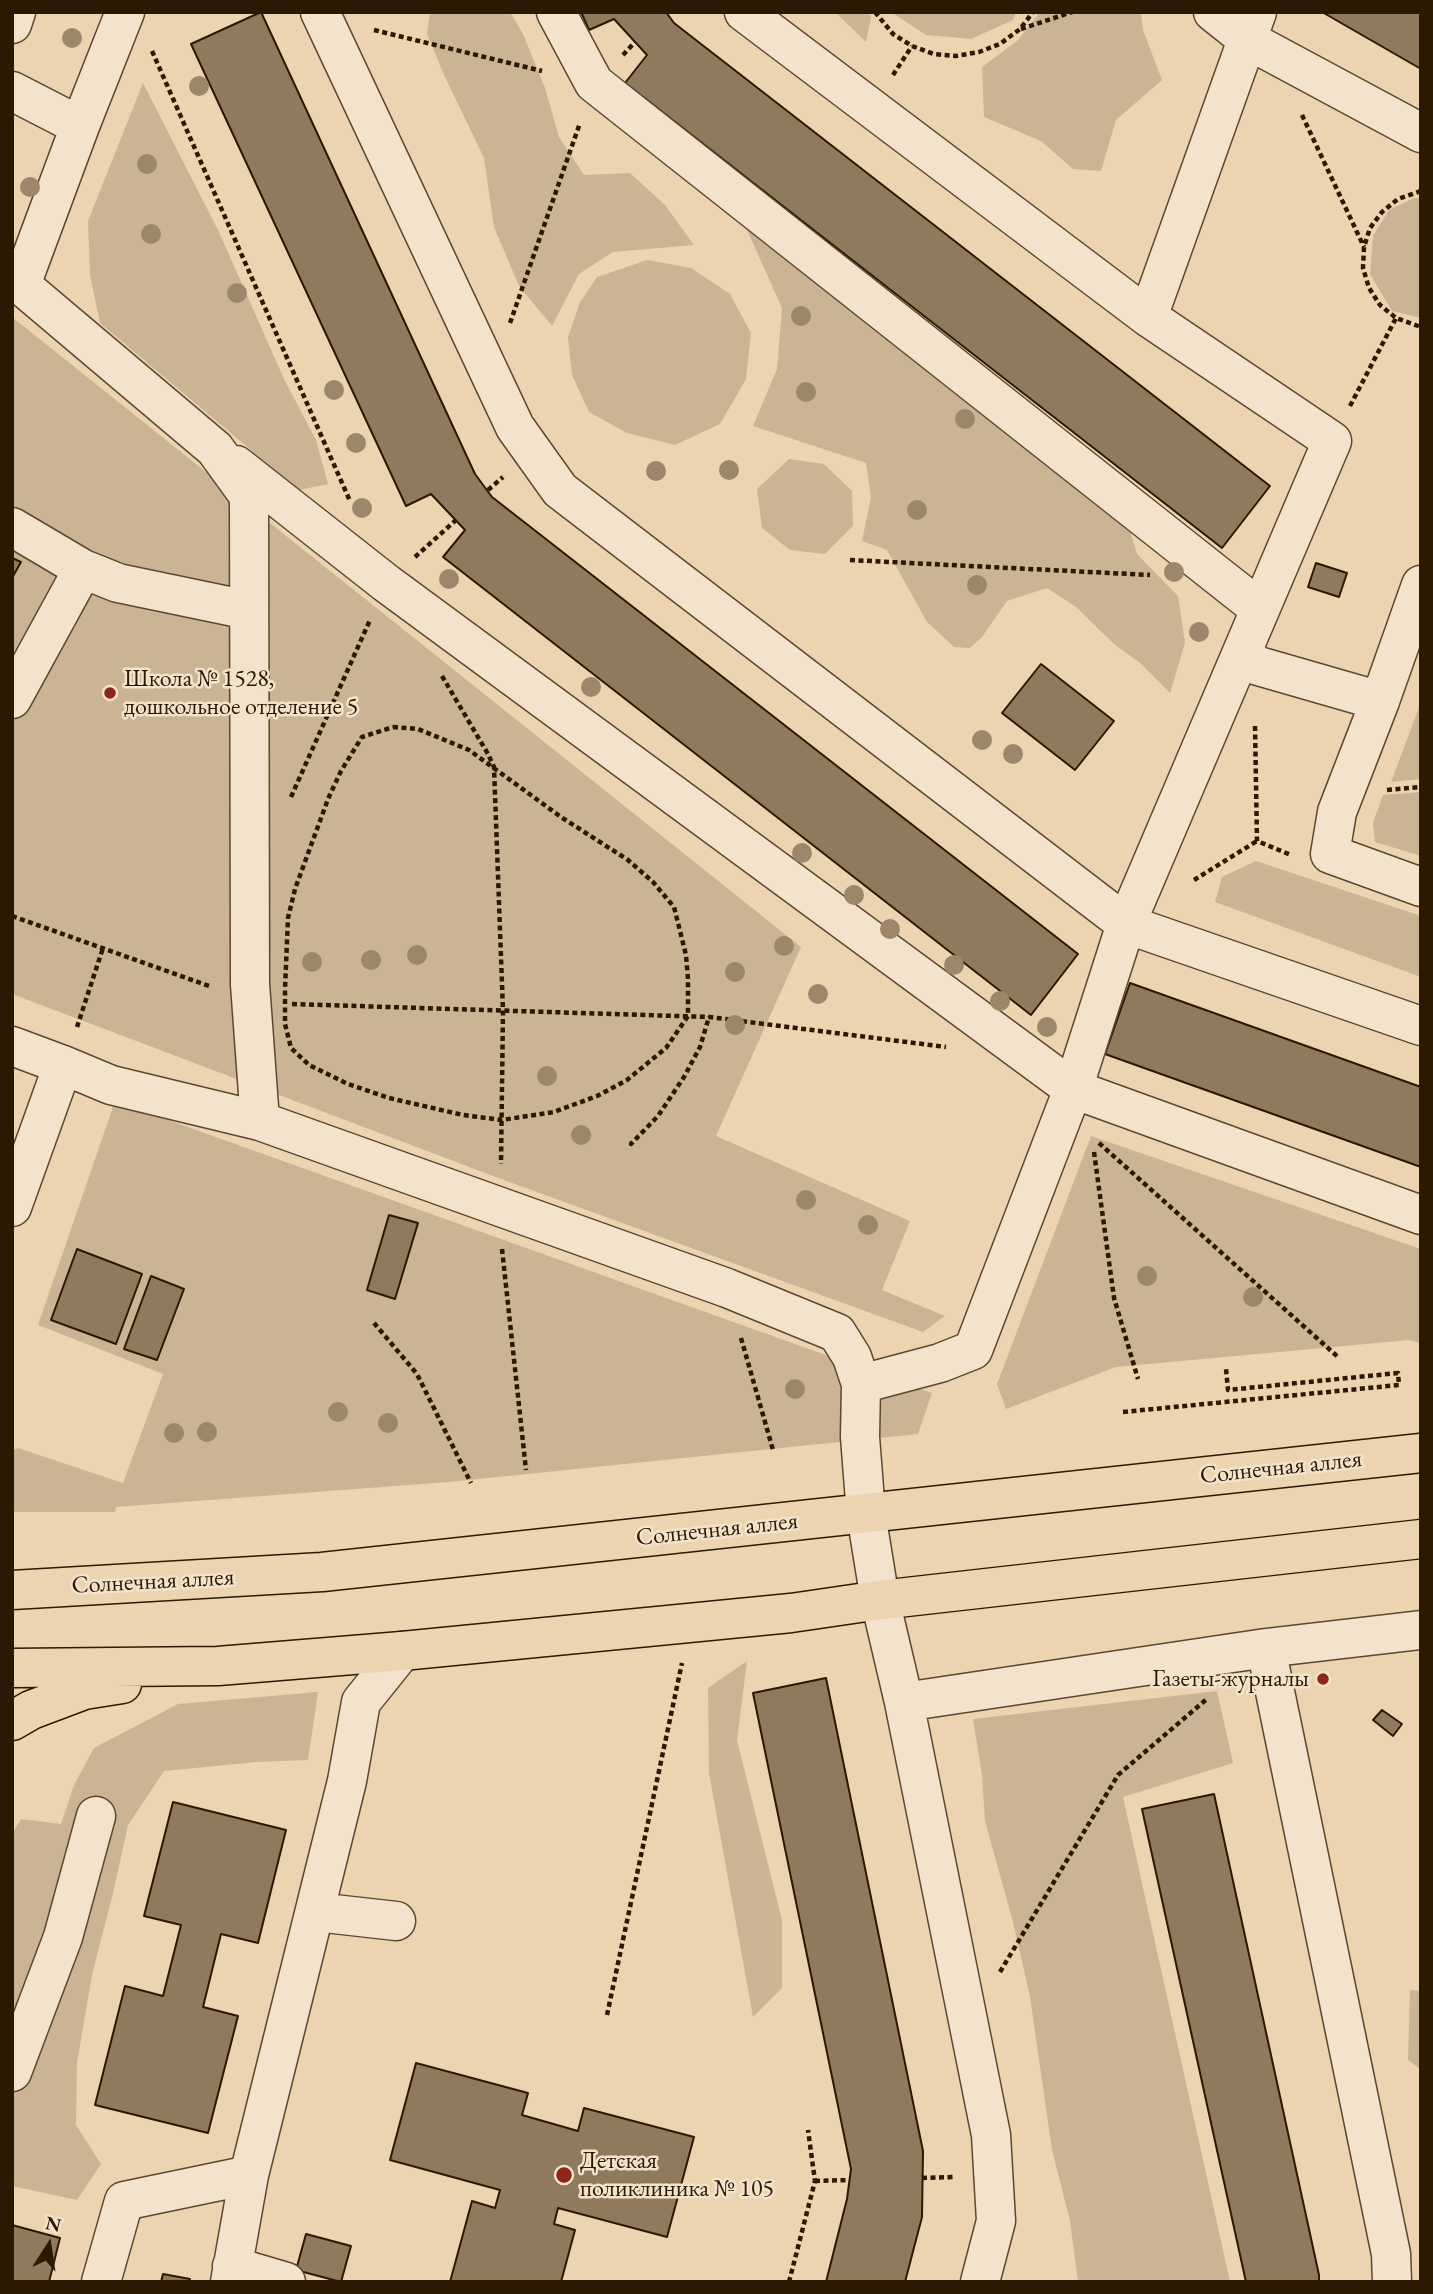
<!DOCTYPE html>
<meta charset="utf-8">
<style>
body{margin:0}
#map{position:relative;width:1433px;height:2294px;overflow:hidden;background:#ecd4b1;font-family:"EB Garamond",serif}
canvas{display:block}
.frame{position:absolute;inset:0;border:14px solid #2b1904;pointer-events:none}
.north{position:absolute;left:14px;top:2210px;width:70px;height:70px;-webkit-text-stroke:5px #f3e3cc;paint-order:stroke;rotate:12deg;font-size:19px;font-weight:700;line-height:28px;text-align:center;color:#2b1904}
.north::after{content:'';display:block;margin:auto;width:24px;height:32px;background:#2b1904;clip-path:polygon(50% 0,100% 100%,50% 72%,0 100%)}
</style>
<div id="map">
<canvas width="1433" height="2294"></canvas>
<div class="frame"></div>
<div class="north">N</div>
</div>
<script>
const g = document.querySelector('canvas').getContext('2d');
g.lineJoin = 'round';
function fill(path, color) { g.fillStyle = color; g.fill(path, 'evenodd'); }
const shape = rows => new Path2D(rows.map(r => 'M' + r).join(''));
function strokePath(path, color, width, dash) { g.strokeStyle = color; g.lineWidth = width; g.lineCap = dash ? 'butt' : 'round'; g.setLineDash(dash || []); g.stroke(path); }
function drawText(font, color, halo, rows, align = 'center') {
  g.font = font + ' "EB Garamond",serif'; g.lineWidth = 5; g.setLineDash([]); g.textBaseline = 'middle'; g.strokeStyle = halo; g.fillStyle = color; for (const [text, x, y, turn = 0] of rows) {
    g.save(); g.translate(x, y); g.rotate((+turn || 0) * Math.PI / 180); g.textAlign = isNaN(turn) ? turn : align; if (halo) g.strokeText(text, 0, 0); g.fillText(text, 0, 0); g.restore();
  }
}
fill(shape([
 [430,12,510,12,523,34,545,88,559,137,584,175,630,173,665,205,694,245,613,252,579,274,552,326,519,286,494,227,484,158,444,75,427,34],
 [835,12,869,12,871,18,866,42],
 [891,12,1016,12,1013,20,971,39,926,35],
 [1040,12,1141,12,1143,30,1162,80,1116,120,1101,171,1073,169,1041,141,984,117,982,67,1017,41],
 [143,83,219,232,284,379,316,440,328,484,289,492,252,451,100,323,90,275,88,221],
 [1414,198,1421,198,1421,318,1392,311,1370,274,1373,236,1389,210],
 [743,221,1125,514,1137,554,1178,596,1185,643,1170,693,1139,662,1114,644,1076,607,1047,588,1007,601,982,637,970,648,954,647,927,622,887,550,862,541,871,497,866,463,753,426,777,369,782,308],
 [647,260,691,268,730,294,751,333,746,379,720,424,675,445,627,433,589,412,572,375,568,337,580,302,597,277],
 [12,317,801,947,716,1136,910,1221,882,1290,945,1316,923,1332,501,1179,12,994],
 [789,459,824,464,852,491,853,526,825,554,790,550,762,528,757,489],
 [1421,702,1421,779,1391,782],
 [1421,792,1421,856,1375,842,1373,823,1383,795],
 [1256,861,1421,916,1421,977,1215,902,1222,877],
 [115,1101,932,1393,918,1434,449,1482,116,1507,115,1512,12,1512,12,1451,18,1448,123,1483,163,1374,38,1325],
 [1091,1136,1421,1249,1421,1343,1409,1340,1116,1367,1006,1409,997,1384],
 [747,1661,737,1740,782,1920,782,1988,753,2017,709,1773,708,1688],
 [1217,1691,1233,1763,1123,1797,1230,2282,1078,2282,1070,2221,1052,2150,1030,1997,1013,1922,985,1821,982,1775,973,1719],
 [318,1692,308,1760,257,1762,164,1771,128,1825,113,1893,92,1975,77,2063,76,2125,101,2164,77,2200,12,2186,12,1834,21,1819,61,1824,74,1785,94,1748,178,1704],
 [1410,1990,1421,1991,1421,2070,1408,2060]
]), '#cbb494');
const building = shape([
 [261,12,475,474,492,497,1078,954,1031,1015,443,557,465,530,431,494,406,506,191,44,261,12],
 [581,12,666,12,674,23,1270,486,1222,548,625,83,647,55,614,19,589,30,581,12],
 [1322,12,1421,12,1421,69,1322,12],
 [12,558,21,562,12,578,12,558],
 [1316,563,1347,573,1339,597,1308,587,1316,563],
 [1041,664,1114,721,1075,770,1002,713,1041,664],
 [1130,983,1421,1087,1421,1167,1105,1054,1130,983],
 [389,1215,418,1223,395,1299,367,1290,389,1215],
 [77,1249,142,1274,116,1344,51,1320,77,1249],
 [151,1276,184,1289,157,1360,124,1349,151,1276],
 [826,1678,923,2151,922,2217,905,2282,826,2282,847,2199,851,2169,753,1693,826,1678],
 [1382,1710,1402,1724,1393,1736,1373,1720,1382,1710],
 [1214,1794,1319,2275,1319,2282,1246,2282,1142,1809,1214,1794],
 [173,1802,286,1830,258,1943,221,1934,203,2007,238,2016,208,2133,95,2105,125,1986,163,1996,181,1925,144,1916,173,1802],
 [416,2063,528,2093,522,2115,578,2131,584,2108,694,2137,667,2237,558,2208,554,2224,575,2230,561,2282,450,2282,472,2201,495,2208,500,2190,390,2160,416,2063],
 [12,2225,60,2238,49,2282,12,2282,12,2225],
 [306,2234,351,2246,341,2282,296,2270,306,2234],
 [163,2274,190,2279,189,2282,161,2282,163,2274]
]);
fill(building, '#8f7a5e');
strokePath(building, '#2b1904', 2);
const minor = shape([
 [320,12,515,427,560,490,1126,924,1421,1026],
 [556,12,594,83,1260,609],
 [744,12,1148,317,1332,441,1126,924,1073,1089,973,1350,940,1363,861,1384],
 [1213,12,1248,40,1421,133],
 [12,24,16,12],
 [12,91,80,126],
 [12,281,21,285,215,449,249,496,250,984,260,1121,727,1288,837,1333,852,1357,861,1384,860,1437,866,1514,880,1600,904,1702,991,2135,996,2221,980,2282],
 [21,285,80,126,125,12],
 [1148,317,1257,12],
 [236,465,386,583,1073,1089,1421,1215],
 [12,527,83,569,118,583,248,610],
 [1421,585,1380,701,1337,812,1330,854,1421,887],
 [1243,650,1255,665,1380,701],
 [12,699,83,569],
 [12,1046,63,1065],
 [12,1207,63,1065,111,1085,260,1121],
 [1266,1648,1391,2254,1392,2282],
 [904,1702,1266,1648,1421,1630],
 [316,1912,396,1921],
 [12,2072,63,1937,96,1816],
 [232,2266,286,2282],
 [101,2282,124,2201,249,2175],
 [230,2282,249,2175,347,1781,361,1702,402,1651]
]);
const major = shape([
 [12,1590,322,1572,1421,1453],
 [12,1668,218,1666,402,1651,791,1613,880,1600,1421,1539],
 [12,1721,31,1710,84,1690,122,1684]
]);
strokePath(minor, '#5b482f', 41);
strokePath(major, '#2b1904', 41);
strokePath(shape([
 [875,12,893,34,912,46,934,54,956,56,979,52,1000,44,1020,29,1033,12],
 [1021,29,1072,12],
 [374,30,542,71],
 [152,51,350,501],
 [623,55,635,42],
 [893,75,912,46],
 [1302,115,1364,247],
 [1421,191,1398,199,1382,212,1370,228,1364,247,1363,268,1369,288,1380,305,1396,318,1421,327],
 [510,323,580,123],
 [1350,406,1396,318],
 [488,490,503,477],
 [415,557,456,520],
 [850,560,1150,575],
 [442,676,488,754,494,767,503,1011,501,1164],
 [1255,726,1257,841,1291,855],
 [393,727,418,729,469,750,561,817,628,860,653,882,674,907,686,955,688,979,688,1016,666,1048,627,1080,597,1096,554,1112,502,1120,463,1115,389,1098,348,1084,309,1065,291,1048,285,1024,285,989,288,918,295,889,328,799,341,771,362,737,393,727],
 [1387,790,1421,787],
 [291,797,370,620],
 [1194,880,1257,841],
 [12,916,209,986],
 [292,1004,709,1017,946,1047],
 [77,1027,103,948],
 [632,1142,631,1144,658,1116,684,1077,700,1047,709,1017],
 [1099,1143,1338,1357],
 [1094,1152,1114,1298,1138,1379],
 [502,1249,526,1470],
 [374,1323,417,1374,471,1483],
 [741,1338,773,1450],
 [1123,1412,1399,1385,1398,1373,1228,1390,1226,1369],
 [1000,1972,1118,1775,1208,1698],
 [607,2015,682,1663],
 [922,2178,953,2177],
 [815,2181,850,2180],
 [789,2282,815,2181,808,2130]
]), '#2b1904', 4.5, [5, 3.5]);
strokePath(minor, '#f3e3cc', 38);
strokePath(major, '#ecd4b1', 38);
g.fillStyle = '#9c876a';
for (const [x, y] of [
 [72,38],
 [199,86],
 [147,164],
 [30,187],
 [151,234],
 [237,293],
 [801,316],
 [334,390],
 [806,392],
 [965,419],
 [356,443],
 [729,470],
 [656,471],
 [362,508],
 [917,510],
 [1174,572],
 [449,579],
 [977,585],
 [1199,632],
 [591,687],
 [982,740],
 [1013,754],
 [802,853],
 [854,895],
 [890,929],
 [784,946],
 [417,955],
 [371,960],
 [312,962],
 [954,965],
 [735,972],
 [818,994],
 [1000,1001],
 [735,1025],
 [1047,1027],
 [547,1076],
 [581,1135],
 [806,1200],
 [868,1225],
 [1147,1276],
 [1253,1297],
 [795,1389],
 [338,1412],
 [388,1423],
 [207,1432],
 [174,1433]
]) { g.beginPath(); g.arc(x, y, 10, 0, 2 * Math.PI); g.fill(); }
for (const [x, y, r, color] of [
 [110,693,7,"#8f2418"],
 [1323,1679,7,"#8f2418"],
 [564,2175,9,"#8f2418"]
]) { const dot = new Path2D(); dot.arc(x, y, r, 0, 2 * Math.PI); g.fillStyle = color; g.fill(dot); strokePath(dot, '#f3e3cc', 2.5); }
drawText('24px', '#2b1904', '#f3e3cc', [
 ["Школа № 1528,",124,679],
 ["дошкольное отделение 5",124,707],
 ["Газеты-журналы",1309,1679,"right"],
 ["Детская",580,2161],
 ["поликлиника № 105",580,2189]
], 'left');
drawText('24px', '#2b1904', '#f3e3cc', [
 ["Солнечная аллея",1281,1468,-6],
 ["Солнечная аллея",717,1530,-6],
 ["Солнечная аллея",153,1582,-3]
]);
</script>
